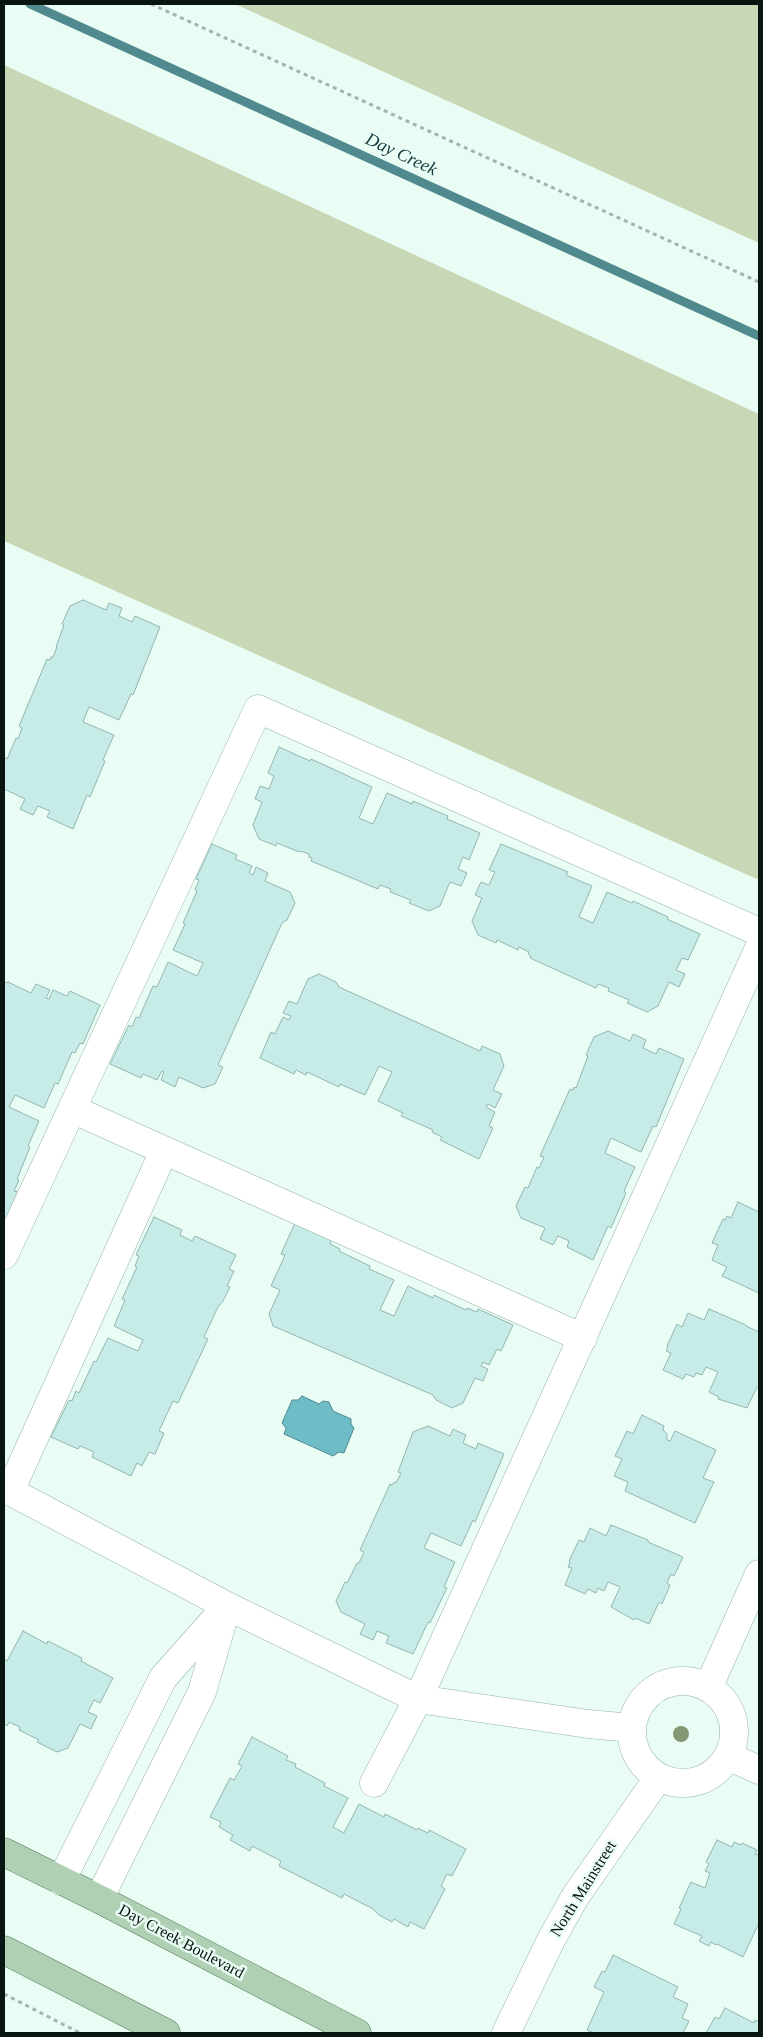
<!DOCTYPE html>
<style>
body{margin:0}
#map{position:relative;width:763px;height:2037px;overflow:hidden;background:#eafdf5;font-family:Georgia,serif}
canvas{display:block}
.frame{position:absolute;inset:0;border:5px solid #091510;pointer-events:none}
</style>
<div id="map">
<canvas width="763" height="2037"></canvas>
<div class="frame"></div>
</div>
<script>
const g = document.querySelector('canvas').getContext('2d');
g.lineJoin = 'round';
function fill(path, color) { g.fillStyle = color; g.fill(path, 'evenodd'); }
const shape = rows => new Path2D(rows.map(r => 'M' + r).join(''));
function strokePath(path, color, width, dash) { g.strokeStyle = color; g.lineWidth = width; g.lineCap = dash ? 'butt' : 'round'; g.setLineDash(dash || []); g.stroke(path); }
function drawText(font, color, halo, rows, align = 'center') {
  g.font = font + ' Georgia,serif'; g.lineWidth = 5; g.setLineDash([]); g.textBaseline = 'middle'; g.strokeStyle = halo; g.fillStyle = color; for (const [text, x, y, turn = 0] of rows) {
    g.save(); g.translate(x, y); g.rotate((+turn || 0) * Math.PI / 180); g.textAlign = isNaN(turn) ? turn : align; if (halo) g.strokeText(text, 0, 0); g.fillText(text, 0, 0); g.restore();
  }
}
fill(shape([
 [235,4,759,4,759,243],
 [4,65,759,414,759,880,4,541]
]), '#c8d7b5');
const water = shape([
 [302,1396,319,1404,323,1401,329,1402,333,1411,351,1419,351,1424,354,1428,344,1453,339,1452,333,1456,284,1434,286,1428,282,1423,292,1400,298,1400,302,1396]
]);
fill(water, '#6ebcc6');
strokePath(water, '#508a8f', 1);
strokePath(shape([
 [30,4,759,336]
]), '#508a8f', 9);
const building = shape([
 [83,600,106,610,109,603,122,608,119,616,132,622,135,616,160,627,133,695,131,694,119,720,89,707,83,722,114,735,103,760,105,761,90,797,87,795,73,829,47,817,50,811,38,806,33,815,20,809,25,799,4,789,4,757,7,759,16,738,18,739,22,728,19,726,47,659,50,660,51,657,53,657,57,647,56,647,64,625,62,624,70,606,83,600],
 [279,747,310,761,311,759,372,787,359,818,373,824,387,793,412,804,413,801,448,816,447,819,480,833,469,860,463,857,458,869,467,873,461,886,450,882,440,906,429,911,409,903,411,900,390,892,391,889,380,885,378,889,311,861,312,858,309,857,309,854,300,851,299,852,277,843,276,846,259,839,253,825,262,802,255,799,260,786,269,789,274,776,268,773,279,747],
 [212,844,237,855,235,859,252,866,249,873,253,875,256,867,268,873,265,881,290,892,295,903,287,920,282,923,218,1065,223,1067,215,1084,203,1088,179,1077,175,1087,161,1080,164,1072,162,1071,157,1080,143,1074,141,1078,110,1064,129,1025,132,1027,136,1017,139,1018,153,986,157,987,168,962,197,976,203,963,173,950,185,924,183,923,197,891,195,890,199,880,196,879,212,844],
 [501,844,568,872,566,875,592,886,579,917,593,923,607,892,632,903,633,901,668,917,667,919,700,934,688,960,682,958,676,970,685,974,679,987,669,982,658,1006,647,1012,627,1003,629,1000,608,991,609,988,598,984,596,988,530,958,531,956,528,954,529,952,519,947,518,950,497,940,496,943,478,935,472,921,482,898,475,895,481,882,489,885,495,872,489,870,501,844],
 [319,974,336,982,339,987,480,1051,482,1046,500,1054,504,1066,493,1090,502,1094,495,1108,488,1104,486,1107,495,1112,489,1126,493,1128,479,1159,440,1140,442,1137,432,1132,433,1130,401,1116,403,1113,378,1101,392,1072,379,1066,365,1095,340,1084,339,1087,307,1072,306,1075,296,1070,294,1074,260,1058,271,1032,275,1034,283,1017,289,1020,291,1016,283,1013,289,1001,297,1004,308,979,319,974],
 [8,982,31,993,36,984,50,990,46,998,49,999,53,990,67,996,70,991,100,1005,83,1044,80,1043,75,1053,72,1052,58,1084,55,1083,44,1108,15,1095,9,1107,39,1121,28,1146,30,1147,17,1179,19,1180,14,1191,18,1192,4,1223,4,983,8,982],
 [608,1031,630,1041,633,1034,646,1040,643,1048,656,1054,659,1048,684,1059,656,1127,653,1126,641,1152,611,1138,605,1153,635,1167,624,1191,626,1193,611,1228,608,1226,593,1260,567,1247,569,1241,558,1236,553,1245,540,1239,545,1228,521,1218,516,1206,525,1187,528,1188,537,1167,539,1168,544,1157,540,1156,570,1089,573,1090,574,1087,576,1088,588,1056,586,1055,594,1037,608,1031],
 [738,1202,759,1212,759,1293,722,1276,727,1267,712,1260,718,1245,712,1243,723,1219,725,1220,727,1216,731,1218,738,1202],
 [154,1217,182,1230,180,1235,192,1241,195,1236,236,1255,229,1269,234,1271,227,1286,230,1287,223,1301,218,1307,204,1337,208,1339,178,1403,173,1401,159,1431,164,1433,155,1454,149,1452,142,1466,137,1463,131,1476,92,1457,94,1452,80,1446,78,1449,51,1437,69,1400,72,1401,76,1391,79,1393,94,1361,96,1362,108,1338,138,1351,143,1340,114,1326,125,1300,122,1299,137,1267,135,1266,139,1256,136,1255,154,1217],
 [295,1223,331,1240,330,1244,340,1249,339,1251,370,1266,369,1269,394,1280,380,1310,394,1316,408,1286,433,1298,434,1295,466,1310,467,1308,477,1312,478,1309,513,1325,501,1351,497,1349,489,1365,483,1362,481,1366,488,1369,483,1381,475,1378,463,1403,452,1408,436,1400,433,1395,273,1326,269,1314,280,1290,271,1286,285,1255,281,1254,295,1223],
 [709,1309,746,1325,746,1326,759,1332,759,1388,757,1387,747,1408,718,1399,719,1397,709,1392,718,1372,706,1367,702,1375,696,1373,694,1377,686,1374,683,1379,663,1370,671,1353,666,1351,668,1347,667,1346,677,1324,682,1327,688,1313,704,1320,709,1309],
 [642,1415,664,1426,663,1430,667,1434,667,1440,670,1441,675,1431,716,1450,703,1478,714,1482,695,1523,625,1491,628,1482,614,1476,622,1459,615,1456,627,1431,633,1434,642,1415],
 [428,1426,450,1436,453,1429,466,1435,463,1443,476,1449,478,1443,504,1454,475,1522,473,1520,461,1546,431,1533,424,1548,455,1562,444,1587,447,1588,430,1623,428,1622,413,1654,386,1643,389,1636,377,1631,373,1640,360,1634,365,1624,341,1612,336,1601,345,1582,347,1583,357,1563,359,1563,364,1552,360,1550,390,1484,392,1485,394,1482,396,1483,401,1473,398,1472,413,1432,428,1426],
 [611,1525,648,1540,648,1542,683,1557,674,1576,671,1574,667,1583,670,1585,662,1604,659,1602,649,1624,635,1618,634,1620,611,1607,620,1587,608,1582,604,1591,598,1588,596,1593,588,1589,585,1594,565,1585,572,1568,568,1567,570,1562,569,1561,579,1540,584,1542,590,1528,606,1536,611,1525],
 [23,1631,47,1644,48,1641,82,1658,81,1661,113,1678,100,1703,94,1700,88,1712,97,1716,91,1729,80,1724,68,1748,57,1752,37,1742,39,1740,19,1730,20,1727,9,1722,7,1726,4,1724,4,1659,7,1661,23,1631],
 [252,1737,288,1756,286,1760,296,1764,295,1767,325,1783,324,1786,348,1798,333,1827,344,1833,359,1804,384,1817,385,1814,417,1830,418,1828,428,1833,429,1830,466,1849,452,1876,447,1874,441,1886,445,1889,424,1929,410,1922,408,1927,394,1919,392,1922,379,1915,373,1909,344,1894,342,1898,279,1866,281,1861,252,1846,250,1851,230,1840,233,1835,219,1827,221,1822,210,1817,230,1778,234,1780,242,1766,238,1764,252,1737],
 [717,1840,732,1847,734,1842,741,1845,742,1843,757,1850,755,1854,759,1855,759,1925,758,1925,743,1957,717,1944,716,1945,711,1942,709,1946,699,1941,702,1936,674,1924,681,1909,679,1908,691,1882,705,1888,710,1873,705,1871,709,1864,706,1862,717,1840],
 [613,1955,678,1987,673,1997,688,2004,682,2018,689,2021,683,2033,594,2033,587,2030,604,1992,594,1987,602,1971,605,1972,613,1955],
 [725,2008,754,2023,755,2020,759,2022,759,2033,706,2033,715,2017,719,2019,725,2008]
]);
fill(building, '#c7ece7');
strokePath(building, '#92b5b1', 1);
const minor = shape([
 [72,1109,583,1338],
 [4,1255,258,709,759,932],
 [4,1488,227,1606,418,1699,588,1724,632,1728],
 [10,1491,164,1151],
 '632 1732a51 51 0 1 1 102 0a51 51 0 1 1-102 0Z',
 [708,1688,759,1574],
 [728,1756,759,1770],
 [374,1783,418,1699,759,948],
 [61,1881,163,1678,227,1606],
 [99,1899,202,1692,225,1613],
 [506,2033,551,1940,575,1897,658,1778]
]);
const major = shape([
 [4,1852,99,1899,357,2033],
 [4,1950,166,2033]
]);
strokePath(minor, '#94b3a5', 29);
strokePath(major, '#527a58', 29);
strokePath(shape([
 [151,4,759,282],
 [4,1994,80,2033]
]), '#a3b4ad', 3, [4, 4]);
strokePath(minor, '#fff', 28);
strokePath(major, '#afd0b2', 28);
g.fillStyle = '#849873';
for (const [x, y] of [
 [681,1734]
]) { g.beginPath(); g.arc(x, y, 8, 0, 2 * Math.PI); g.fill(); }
drawText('16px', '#091510', '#eafdf5', [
 ["North Mainstreet",584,1889,-58],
 ["Day Creek Boulevard",181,1942,28]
]);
drawText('italic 18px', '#143a3f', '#eafdf5', [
 ["Day Creek",401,155,25]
]);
</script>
